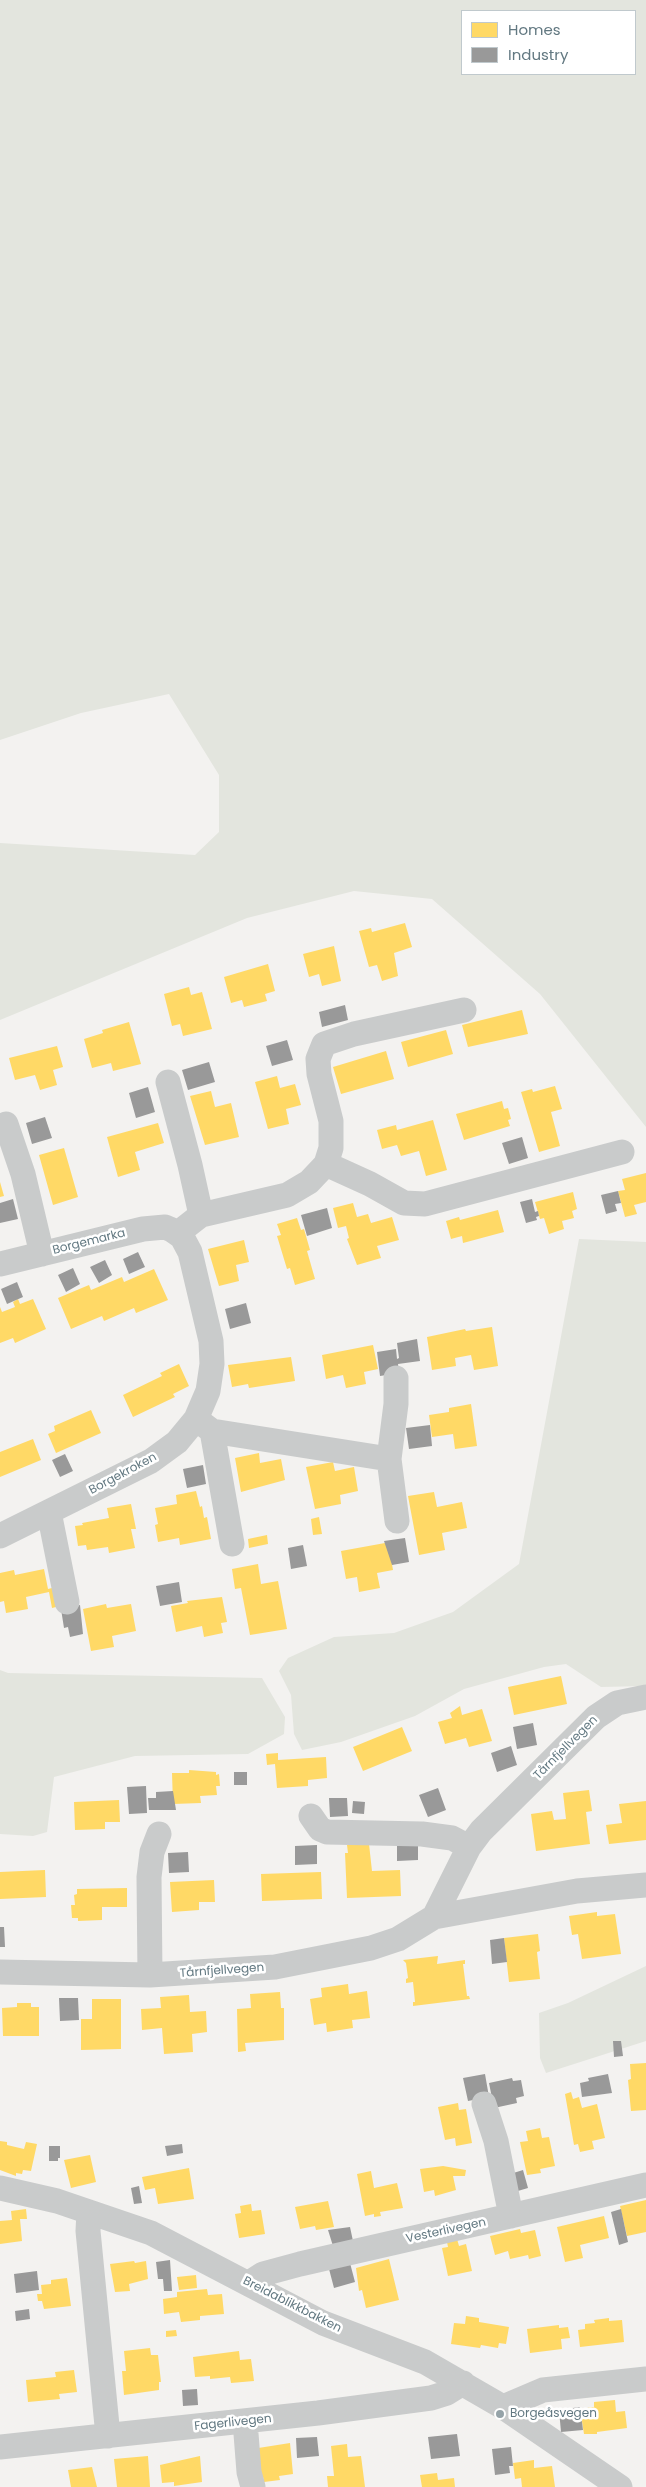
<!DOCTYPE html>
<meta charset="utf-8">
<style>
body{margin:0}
#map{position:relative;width:646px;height:2487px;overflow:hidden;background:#f3f2f0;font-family:Poppins,sans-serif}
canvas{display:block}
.legend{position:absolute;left:461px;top:10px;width:175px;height:65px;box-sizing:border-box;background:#fff;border:1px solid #c0c9cd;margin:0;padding:6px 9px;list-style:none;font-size:15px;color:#627881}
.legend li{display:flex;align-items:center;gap:10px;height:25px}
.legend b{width:25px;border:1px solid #c0c9cd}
</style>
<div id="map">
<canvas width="646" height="2487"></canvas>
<ul class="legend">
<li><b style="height:14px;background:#ffd966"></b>Homes</li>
<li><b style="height:14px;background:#999"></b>Industry</li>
</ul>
</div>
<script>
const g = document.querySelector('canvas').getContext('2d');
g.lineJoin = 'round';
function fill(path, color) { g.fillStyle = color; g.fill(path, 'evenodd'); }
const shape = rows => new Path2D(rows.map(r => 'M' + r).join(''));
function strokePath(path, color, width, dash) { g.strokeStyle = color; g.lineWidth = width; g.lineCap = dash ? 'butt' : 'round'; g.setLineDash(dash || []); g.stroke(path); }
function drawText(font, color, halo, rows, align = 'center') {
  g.font = font + ' Poppins,sans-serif'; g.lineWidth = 5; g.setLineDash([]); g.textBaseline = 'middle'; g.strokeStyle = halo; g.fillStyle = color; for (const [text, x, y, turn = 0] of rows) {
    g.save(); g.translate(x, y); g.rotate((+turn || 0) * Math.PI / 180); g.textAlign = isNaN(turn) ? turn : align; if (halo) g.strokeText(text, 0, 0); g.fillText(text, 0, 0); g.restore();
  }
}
fill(shape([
 [0,0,646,0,646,1127,540,994,432,899,354,891,247,918,0,1020,0,843,195,855,219,832,219,775,169,694,81,713,0,740],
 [462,11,635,11,635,74,462,74],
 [579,1239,646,1242,646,1686,601,1687,566,1664,544,1667,464,1689,415,1716,341,1742,302,1750,294,1734,291,1695,279,1671,288,1658,334,1637,394,1633,453,1612,519,1564],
 [0,1670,8,1673,262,1678,285,1717,284,1734,248,1754,135,1756,54,1777,47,1832,33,1836,0,1834],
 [646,1966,646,2041,546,2073,540,2058,539,2013,568,2003]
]), '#e3e5de');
fill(shape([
 [405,923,412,947,394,953,398,976,382,981,377,965,369,967,359,931,371,928,372,932],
 [334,946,341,981,322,986,319,974,309,977,303,954],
 [268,964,275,991,265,994,267,1001,244,1007,242,1000,231,1003,224,977],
 [189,987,191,995,202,992,212,1029,183,1036,180,1024,172,1026,164,994],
 [522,1010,528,1034,468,1047,462,1025],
 [129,1022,141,1064,113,1071,111,1063,92,1068,84,1039,103,1033,102,1030],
 [446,1030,453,1054,408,1067,401,1042],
 [57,1046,63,1067,53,1070,57,1085,40,1090,35,1075,15,1080,9,1058],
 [386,1051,394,1079,341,1094,333,1067],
 [277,1076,280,1088,295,1084,301,1105,286,1109,289,1124,268,1129,255,1082],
 [555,1086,562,1109,551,1112,560,1146,539,1152,521,1092,532,1089,533,1092],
 [211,1091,215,1107,231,1103,239,1137,205,1145,190,1096],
 [502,1101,504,1109,508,1108,511,1119,508,1120,510,1126,464,1140,456,1114],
 [433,1120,447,1170,426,1176,419,1151,401,1156,397,1145,382,1149,377,1130,396,1125,397,1130],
 [158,1123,164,1143,135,1152,140,1170,118,1177,107,1137],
 [64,1148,78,1197,53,1205,39,1155],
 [646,1173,646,1202,634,1205,637,1214,625,1217,618,1191,625,1190,622,1179],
 [0,1182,4,1196,0,1197],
 [573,1192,577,1209,572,1211,574,1218,562,1221,564,1229,549,1234,544,1218,540,1219,535,1202],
 [353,1203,357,1217,368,1214,371,1223,392,1217,399,1240,377,1246,381,1258,357,1265,347,1239,349,1238,346,1226,338,1228,333,1208],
 [498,1210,504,1232,463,1243,462,1236,451,1239,446,1221,459,1217,460,1220],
 [297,1218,301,1230,304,1229,310,1250,307,1251,315,1279,295,1285,290,1268,287,1269,277,1236,281,1235,277,1224],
 [244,1240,249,1262,236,1265,239,1281,219,1286,208,1249],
 [154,1269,168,1300,136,1313,134,1308,104,1321,102,1316,71,1329,58,1298,89,1285,91,1290,122,1277,124,1282],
 [18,1299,20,1304,33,1299,46,1329,15,1343,13,1338,0,1343,0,1307,2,1312,15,1307,13,1302],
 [492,1327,498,1366,474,1370,471,1355,455,1358,456,1366,432,1370,427,1337,465,1329,466,1331],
 [373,1345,378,1369,364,1372,366,1384,346,1388,343,1375,326,1379,322,1355],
 [291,1357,295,1381,249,1388,248,1384,232,1387,228,1365],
 [179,1364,189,1386,173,1394,175,1397,133,1417,123,1395,162,1376,160,1373],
 [471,1404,477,1446,455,1449,453,1434,432,1437,429,1415,449,1412,449,1408],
 [91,1410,101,1433,56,1453,48,1434,55,1431,54,1426],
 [33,1439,41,1460,0,1477,0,1452],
 [259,1453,260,1463,281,1459,285,1480,241,1492,235,1458],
 [333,1462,335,1471,354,1467,358,1491,340,1495,341,1504,315,1509,306,1467],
 [196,1491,200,1507,202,1506,204,1518,207,1517,211,1539,180,1545,179,1538,158,1542,155,1525,158,1524,155,1508,177,1504,176,1495],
 [434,1492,437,1507,462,1502,467,1528,442,1533,445,1550,419,1555,408,1496],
 [131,1504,136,1529,131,1529,135,1548,109,1553,108,1547,87,1550,86,1545,78,1546,75,1526,83,1525,82,1523,109,1518,107,1508],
 [319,1517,322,1534,313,1535,311,1519],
 [267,1535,268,1544,249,1548,248,1539],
 [385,1543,390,1553,393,1570,377,1573,380,1588,359,1592,357,1577,346,1579,341,1551],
 [258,1564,261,1584,278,1581,287,1629,250,1635,241,1588,235,1589,232,1569],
 [44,1569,48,1589,56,1587,60,1606,52,1608,49,1592,26,1597,28,1609,6,1613,4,1601,0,1602,0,1573,14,1570,15,1575],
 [222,1597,227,1622,221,1623,223,1633,204,1637,202,1626,176,1632,171,1606,188,1603,187,1601],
 [106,1604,107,1608,131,1604,136,1631,112,1636,114,1647,91,1651,83,1609],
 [561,1676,567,1704,514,1715,508,1687],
 [460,1706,462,1715,482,1709,492,1741,469,1747,466,1738,445,1744,438,1722,452,1718,450,1713],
 [402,1727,412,1751,363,1771,353,1747],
 [278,1753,278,1760,326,1757,327,1778,308,1780,308,1786,277,1788,275,1764,267,1765,266,1754],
 [189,1770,216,1772,216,1775,219,1774,220,1786,216,1786,217,1795,200,1796,201,1803,173,1804,172,1773,189,1773],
 [589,1790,592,1811,586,1812,590,1844,536,1851,531,1814,552,1811,554,1820,566,1819,563,1793],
 [119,1800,120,1822,105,1822,105,1829,75,1830,74,1802],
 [646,1801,646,1840,609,1844,606,1825,622,1823,619,1804],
 [369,1844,372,1871,400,1870,401,1896,347,1898,345,1853,348,1853,347,1845],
 [45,1870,46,1897,0,1899,0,1872],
 [321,1872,322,1899,262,1901,261,1874],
 [214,1880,215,1902,199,1902,199,1910,172,1912,170,1882],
 [127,1888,127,1907,102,1907,102,1920,78,1921,78,1918,72,1918,71,1905,75,1905,74,1895,77,1894,77,1889],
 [597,1912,597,1916,615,1914,621,1954,582,1959,578,1934,572,1935,569,1916],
 [538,1934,540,1951,537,1952,540,1979,509,1982,504,1938],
 [438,1956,437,1964,465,1960,465,1964,463,1964,467,1996,469,1996,470,1999,413,2006,413,2002,415,2002,413,1982,406,1983,406,1979,408,1978,406,1963,403,1960],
 [348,1984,349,1994,367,1991,370,2018,352,2020,353,2028,327,2032,326,2023,314,2025,310,1999,322,1997,321,1988],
 [280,1992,281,2008,284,2008,284,2040,245,2043,246,2051,238,2052,237,2009,251,2008,250,1994],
 [189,1995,190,2012,206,2011,207,2032,192,2034,193,2052,164,2054,162,2028,142,2030,141,2009,161,2008,160,1997],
 [92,1999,121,1999,121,2049,81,2050,81,2019,92,2019],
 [17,2003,31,2003,31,2007,39,2007,39,2036,3,2036,2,2008,17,2007],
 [646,2063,646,2110,631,2111,628,2080,631,2079,630,2064],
 [571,2092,573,2099,579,2097,582,2108,597,2104,605,2138,592,2141,594,2149,580,2152,578,2144,574,2145,565,2094],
 [458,2103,459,2110,466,2109,472,2143,456,2146,455,2138,445,2140,438,2107],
 [540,2128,542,2138,549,2137,555,2166,540,2169,541,2173,527,2175,520,2142,528,2141,526,2131],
 [0,2141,7,2142,7,2145,24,2149,26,2142,37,2144,31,2171,23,2170,22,2174,16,2173,16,2176,0,2170],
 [90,2155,96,2182,71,2188,64,2160],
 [443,2166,466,2170,465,2176,453,2176,456,2190,435,2196,434,2190,424,2192,420,2169],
 [189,2168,194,2199,158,2204,155,2188,145,2190,142,2177],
 [371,2171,374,2188,397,2183,403,2208,380,2212,381,2216,374,2217,374,2214,365,2216,357,2174],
 [646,2200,646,2232,627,2236,620,2206],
 [328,2201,334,2227,316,2230,315,2226,300,2229,295,2207],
 [251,2204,252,2211,261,2210,265,2234,239,2238,235,2214,241,2213,240,2206],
 [26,2209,27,2219,20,2219,22,2241,0,2244,0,2221,12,2220,11,2211],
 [604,2216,609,2238,580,2245,583,2258,565,2262,557,2227],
 [520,2229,521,2233,535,2230,541,2256,529,2259,528,2255,510,2259,508,2251,495,2255,490,2236],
 [457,2239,459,2246,466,2244,472,2271,448,2276,442,2248,448,2247,447,2242],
 [389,2259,399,2300,366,2308,362,2290,359,2291,356,2268],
 [134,2261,135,2263,146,2261,148,2279,129,2284,130,2291,115,2292,110,2264],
 [196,2275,197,2288,179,2290,177,2277],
 [67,2278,71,2306,44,2309,42,2301,38,2301,37,2294,42,2294,41,2285,51,2284,51,2280],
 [207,2289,208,2295,222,2294,224,2314,200,2316,200,2320,181,2322,179,2312,164,2314,163,2299,177,2297,177,2292],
 [466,2316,479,2318,479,2322,509,2327,506,2344,499,2343,498,2348,481,2345,480,2348,451,2344,454,2323,465,2324],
 [609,2318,609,2321,622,2320,624,2342,580,2347,578,2330,585,2329,585,2324,595,2323,594,2320],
 [559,2325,559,2328,568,2327,570,2338,561,2339,562,2349,530,2353,527,2329],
 [176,2330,177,2336,166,2337,166,2331],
 [150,2348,151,2355,158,2355,161,2382,159,2382,159,2390,124,2395,122,2371,126,2371,124,2351],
 [239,2351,240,2360,251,2359,254,2381,231,2383,230,2377,210,2379,210,2376,195,2377,193,2357],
 [74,2370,77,2392,59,2394,60,2399,28,2402,26,2380,56,2377,55,2372],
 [615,2400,616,2412,625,2411,627,2428,597,2432,597,2434,584,2434,580,2409,594,2407,594,2402],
 [290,2443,293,2474,279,2476,280,2480,264,2482,263,2477,255,2478,252,2449],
 [347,2444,348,2457,361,2456,365,2487,328,2487,327,2476,334,2476,331,2446],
 [148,2456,150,2487,117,2487,114,2459],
 [200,2456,202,2482,174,2486,174,2482,162,2483,160,2465],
 [534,2460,534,2468,552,2466,555,2487,522,2487,521,2478,515,2479,513,2463],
 [92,2467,97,2487,71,2487,68,2470],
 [437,2473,438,2480,454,2478,455,2487,422,2487,420,2475]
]), '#ffd966');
fill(shape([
 [345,1005,348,1020,322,1027,319,1012],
 [287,1040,293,1060,272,1066,266,1046],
 [209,1062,215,1082,188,1090,182,1070],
 [148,1087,155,1112,136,1118,129,1093],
 [45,1117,52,1138,32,1144,26,1123],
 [522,1137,528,1158,509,1164,502,1143],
 [618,1191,621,1203,615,1204,617,1211,606,1214,601,1195],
 [13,1199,18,1219,0,1223,0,1203],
 [532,1199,535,1212,538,1211,539,1216,536,1217,537,1220,526,1223,520,1202],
 [327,1208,332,1228,307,1236,301,1215],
 [138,1252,145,1267,129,1274,123,1259],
 [105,1260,112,1275,99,1283,90,1267],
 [73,1268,80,1284,66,1292,58,1275],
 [17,1282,23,1297,7,1304,1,1289],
 [246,1303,251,1323,230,1329,225,1309],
 [417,1339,420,1361,398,1364,399,1373,380,1376,377,1352,396,1349,397,1359,399,1358,397,1343],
 [430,1425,432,1446,409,1449,406,1428],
 [65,1454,73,1471,60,1477,52,1460],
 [203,1465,206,1484,187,1488,183,1469],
 [405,1538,409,1562,392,1565,384,1541],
 [303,1545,307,1566,291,1569,288,1548],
 [179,1582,182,1602,160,1606,156,1586],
 [80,1605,83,1634,70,1637,68,1627,64,1628,61,1609],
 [533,1723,537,1745,517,1749,513,1727],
 [511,1746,517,1765,497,1772,491,1753],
 [234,1772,247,1772,247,1785,234,1785],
 [146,1786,147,1813,129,1814,127,1787],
 [438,1788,446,1810,428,1817,419,1795],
 [173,1791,176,1810,149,1810,148,1798,156,1798,156,1792],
 [329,1798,347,1798,348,1816,330,1817],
 [353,1801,365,1802,364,1814,352,1813],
 [397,1844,418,1844,418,1860,397,1861],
 [317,1845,317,1864,295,1865,295,1846],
 [188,1852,189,1872,169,1873,168,1853],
 [0,1927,4,1927,5,1947,0,1947],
 [504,1938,507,1962,492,1964,490,1940],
 [59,1998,78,1998,79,2020,60,2021],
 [613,2041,621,2041,623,2056,614,2057],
 [485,2074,489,2097,468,2101,463,2078],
 [608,2074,612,2093,582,2097,580,2083,589,2081,588,2078],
 [512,2078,513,2081,521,2080,524,2096,516,2098,517,2103,494,2108,489,2083],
 [182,2144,183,2153,167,2156,165,2146],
 [49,2146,60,2146,60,2158,58,2158,58,2161,49,2161],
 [523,2170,528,2188,511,2193,507,2175],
 [139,2186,142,2203,134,2204,131,2188],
 [621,2209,628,2242,619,2245,611,2212],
 [350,2227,353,2241,333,2246,328,2230],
 [170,2260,172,2291,164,2291,163,2279,158,2279,156,2262],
 [350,2263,355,2282,334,2288,329,2269],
 [37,2271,39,2290,16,2293,14,2274],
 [29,2309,30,2319,16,2321,15,2311],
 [197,2389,198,2405,183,2406,182,2390],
 [580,2407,583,2430,561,2432,559,2410],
 [457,2434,460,2456,431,2459,428,2437],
 [317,2437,319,2456,297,2458,296,2438],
 [511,2447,513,2466,509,2466,510,2473,495,2475,492,2449]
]), '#999');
strokePath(shape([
 [168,1082,190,1165,201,1215],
 [6,1124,23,1174,42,1254],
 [326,1164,370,1184,404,1203,425,1204,622,1152],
 [178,1233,201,1215,287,1195,309,1182,326,1164,331,1148,331,1121,319,1074,318,1059,324,1044,354,1034,464,1010],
 [0,1264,143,1229,165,1227,172,1230,182,1237,190,1252,211,1341,212,1364,208,1391,196,1419,177,1442,151,1461,0,1536],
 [396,1378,396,1404,389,1459,397,1521],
 [196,1419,212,1431,389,1459],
 [212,1431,232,1544],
 [49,1512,67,1602],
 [311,1816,320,1829,327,1832,422,1834,452,1838,469,1847],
 [434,1917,469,1847,481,1831,596,1717,617,1703,646,1697],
 [0,1972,150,1975,275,1967,371,1948,398,1939,434,1917,577,1891,646,1885],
 [150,1975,149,1877,152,1852,159,1834],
 [484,2104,496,2141,511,2216],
 [0,2188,57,2201,151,2233,323,2323,425,2362,503,2407,620,2487],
 [89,2212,88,2231,108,2436],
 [249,2283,263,2274,300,2264,646,2185],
 [503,2407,543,2390,646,2379],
 [245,2421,249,2472,253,2487],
 [0,2447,318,2413,431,2398,447,2393,463,2383]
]), '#c9cbcb', 25);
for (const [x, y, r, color] of [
 [500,2414,5,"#95a3a8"]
]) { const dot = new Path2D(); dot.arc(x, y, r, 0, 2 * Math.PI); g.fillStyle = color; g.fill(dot); strokePath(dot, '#fff', 2); }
drawText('12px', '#627881', '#fff', [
 ["Borgemarka",89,1242,-14],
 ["Borgekroken",123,1474,-28],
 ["Tårnfjellvegen",566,1748,-45],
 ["Tårnfjellvegen",222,1971,-4],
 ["Vesterlivegen",446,2231,-12],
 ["Breidablikkbakken",292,2305,27],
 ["Fagerlivegen",233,2423,-6]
]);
drawText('12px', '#627881', '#fff', [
 ["Borgeåsvegen",510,2414]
], 'left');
</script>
